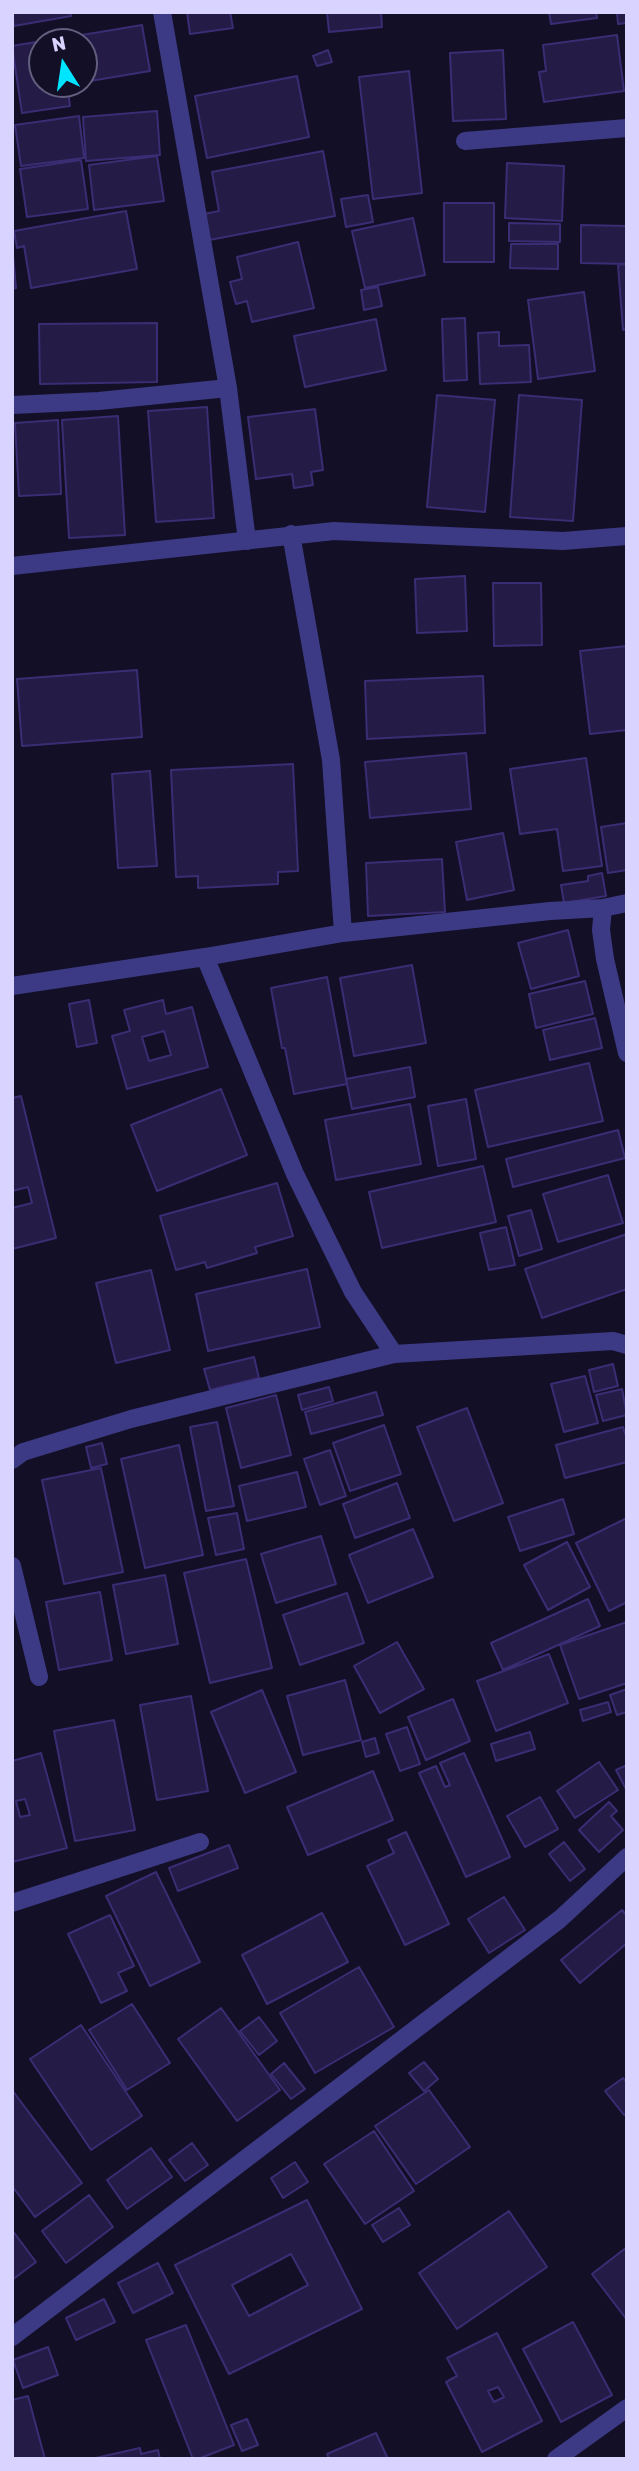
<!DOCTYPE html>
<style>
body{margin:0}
#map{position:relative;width:639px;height:2471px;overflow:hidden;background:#130f26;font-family:Rubik,sans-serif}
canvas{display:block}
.frame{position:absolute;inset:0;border:14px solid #d9d4ff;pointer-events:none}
.north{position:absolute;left:28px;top:28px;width:70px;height:70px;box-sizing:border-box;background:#130f26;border:2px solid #625e7d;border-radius:50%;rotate:348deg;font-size:19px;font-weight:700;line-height:28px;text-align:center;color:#d9d4ff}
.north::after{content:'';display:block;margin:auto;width:24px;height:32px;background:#00e5ff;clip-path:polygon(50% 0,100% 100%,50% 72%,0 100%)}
</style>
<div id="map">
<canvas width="639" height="2471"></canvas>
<div class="frame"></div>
<div class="north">N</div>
</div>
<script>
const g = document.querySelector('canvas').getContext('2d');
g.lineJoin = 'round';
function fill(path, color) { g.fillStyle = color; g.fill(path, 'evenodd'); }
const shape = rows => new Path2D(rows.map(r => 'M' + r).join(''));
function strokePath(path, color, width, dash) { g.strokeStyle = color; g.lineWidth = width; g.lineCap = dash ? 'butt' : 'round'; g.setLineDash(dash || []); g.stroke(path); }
const building = shape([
 [12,12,70,12,71,16,14,26,12,12],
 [187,12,230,12,233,28,190,34,187,12],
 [327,12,381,12,382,27,329,32,327,12],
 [549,12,596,12,597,18,551,24,549,12],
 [617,12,627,12,627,23,618,24,617,12],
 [142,25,150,71,84,82,84,42,77,42,76,36,142,25],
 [617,35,624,91,544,102,539,72,546,71,543,45,617,35],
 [60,38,60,42,42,42,42,84,67,84,70,106,22,113,12,46,60,38],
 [328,50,332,62,317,66,313,56,328,50],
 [503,50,506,119,453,121,450,53,503,50],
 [409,71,422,193,373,199,359,77,409,71],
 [297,76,309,137,207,158,195,96,297,76],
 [157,111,160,155,86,161,83,117,157,111],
 [79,116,84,158,21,166,15,125,79,116],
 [323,151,335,216,204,241,199,215,219,211,212,172,323,151],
 [157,156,164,201,94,210,89,165,157,156],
 [81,160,88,209,27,217,20,169,81,160],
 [507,163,564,166,562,221,505,218,507,163],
 [368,195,373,222,346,227,341,199,368,195],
 [444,203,494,203,494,262,444,262,444,203],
 [126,211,137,269,31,288,24,246,17,248,14,231,126,211],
 [413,218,425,275,365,288,352,231,413,218],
 [509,223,560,224,560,242,509,241,509,223],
 [581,225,627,226,627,264,581,263,581,225],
 [298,242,314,308,252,322,247,301,236,304,230,282,242,279,237,257,298,242],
 [12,244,16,288,12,289,12,244],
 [511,244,558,244,558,269,510,268,511,244],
 [627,264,627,329,623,330,618,265,627,264],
 [378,287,382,306,364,310,361,290,378,287],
 [584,292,595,371,538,379,528,300,584,292],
 [465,318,467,380,444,381,442,319,465,318],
 [376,319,386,370,305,387,294,336,376,319],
 [157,323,157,382,40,384,39,324,157,323],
 [499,332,499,346,529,345,531,382,480,384,478,333,499,332],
 [437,395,495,400,485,512,427,507,437,395],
 [519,395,582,400,573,521,510,517,519,395],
 [207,407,214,518,156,522,148,411,207,407],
 [315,409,323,470,311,472,313,485,294,488,292,474,256,479,248,417,315,409],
 [118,416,125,535,69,538,62,420,118,416],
 [58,420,61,494,19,496,15,423,58,420],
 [465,576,467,631,417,633,415,579,465,576],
 [493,583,541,583,542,645,494,646,493,583],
 [627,646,627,730,590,734,580,651,627,646],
 [137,670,142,737,22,746,17,679,137,670],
 [483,676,485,733,367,739,365,681,483,676],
 [466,753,471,809,370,818,365,762,466,753],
 [586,758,602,866,563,871,557,829,520,834,510,769,586,758],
 [293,764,298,871,278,872,278,884,198,888,198,876,176,877,171,770,293,764],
 [150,771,157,866,118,868,112,774,150,771],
 [627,823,627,870,608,873,601,827,627,823],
 [503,833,514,890,467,900,456,842,503,833],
 [442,859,445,912,368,916,366,863,442,859],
 [602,873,606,896,564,903,561,885,588,881,588,876,602,873],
 [568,930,579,976,531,989,518,943,568,930],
 [412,965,426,1043,354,1056,340,978,412,965],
 [327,977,347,1084,294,1094,285,1048,282,1048,271,988,327,977],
 [585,981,593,1014,536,1028,529,994,585,981],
 [89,1000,97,1043,77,1047,69,1004,89,1000],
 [163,1000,166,1014,192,1007,208,1067,127,1089,112,1036,130,1031,124,1010,163,1000],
 [164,1031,171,1055,149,1061,142,1037,164,1031],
 [595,1018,602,1048,550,1060,543,1030,595,1018],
 [589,1063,603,1121,488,1147,475,1090,589,1063],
 [410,1067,415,1097,352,1109,346,1079,410,1067],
 [221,1089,247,1155,157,1191,131,1125,221,1089],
 [21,1096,56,1238,12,1249,12,1208,32,1203,28,1187,12,1191,12,1098,21,1096],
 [466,1099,476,1159,438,1166,428,1106,466,1099],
 [410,1104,421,1164,336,1180,325,1120,410,1104],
 [618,1130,625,1158,513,1187,506,1159,618,1130],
 [483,1166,496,1222,382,1248,369,1192,483,1166],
 [608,1175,623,1223,558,1242,543,1194,608,1175],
 [277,1183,293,1236,255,1247,257,1253,207,1268,205,1262,176,1270,160,1216,277,1183],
 [531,1210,542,1249,519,1256,508,1216,531,1210],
 [506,1227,515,1265,489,1270,480,1233,506,1227],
 [627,1234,627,1289,542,1318,525,1269,627,1234],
 [307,1269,320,1327,208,1351,196,1294,307,1269],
 [151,1270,170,1350,116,1363,96,1283,151,1270],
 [254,1357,259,1378,210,1390,204,1369,254,1357],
 [613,1364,618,1386,594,1392,589,1370,613,1364],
 [585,1376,598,1423,564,1432,551,1384,585,1376],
 [329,1387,333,1401,302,1410,298,1395,329,1387],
 [622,1389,627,1415,603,1421,596,1395,622,1389],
 [376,1392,383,1415,311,1434,305,1412,376,1392],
 [276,1395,291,1455,241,1468,226,1408,276,1395],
 [467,1408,503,1503,454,1521,417,1427,467,1408],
 [217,1422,234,1506,206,1511,190,1427,217,1422],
 [384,1425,401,1474,350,1491,333,1443,384,1425],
 [623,1427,627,1439,627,1462,565,1478,556,1445,623,1427],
 [102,1443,107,1464,91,1468,86,1447,102,1443],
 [179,1445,203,1555,145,1568,121,1459,179,1445],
 [330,1450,346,1496,320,1505,304,1459,330,1450],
 [101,1468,123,1572,64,1584,42,1480,101,1468],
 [297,1472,306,1507,247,1521,239,1486,297,1472],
 [397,1483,410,1518,355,1538,343,1504,397,1483],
 [563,1499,574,1534,520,1551,508,1517,563,1499],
 [237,1513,244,1549,216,1555,208,1518,237,1513],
 [627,1518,627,1602,609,1611,576,1543,627,1518],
 [413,1529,433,1577,368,1603,349,1555,413,1529],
 [321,1536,336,1584,276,1603,261,1554,321,1536],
 [567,1542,590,1587,548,1610,524,1565,567,1542],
 [246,1559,272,1668,210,1683,184,1573,246,1559],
 [165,1575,178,1644,126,1654,113,1585,165,1575],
 [100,1592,112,1660,59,1670,46,1602,100,1592],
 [347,1593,364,1643,300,1665,283,1615,347,1593],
 [588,1599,600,1626,503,1670,491,1643,588,1599],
 [627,1622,627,1683,579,1699,560,1645,627,1622],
 [397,1642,424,1689,380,1713,354,1666,397,1642],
 [549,1654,568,1703,496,1731,477,1681,549,1654],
 [345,1680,361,1740,303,1755,287,1696,345,1680],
 [627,1689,627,1712,617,1715,610,1695,627,1689],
 [262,1690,296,1772,245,1793,211,1712,262,1690],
 [191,1696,208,1791,157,1800,140,1705,191,1696],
 [453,1699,470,1741,426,1760,408,1717,453,1699],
 [608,1702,611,1712,583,1721,580,1710,608,1702],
 [114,1720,135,1830,75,1841,54,1731,114,1720],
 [407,1727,420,1764,400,1771,386,1734,407,1727],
 [530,1732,535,1749,496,1761,491,1744,530,1732],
 [375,1738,379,1753,366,1757,362,1742,375,1738],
 [41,1753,67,1848,12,1862,12,1761,41,1753],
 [25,1799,30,1815,20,1817,16,1801,25,1799],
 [464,1753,510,1857,466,1877,419,1773,436,1766,445,1787,450,1785,440,1763,464,1753],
 [599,1762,618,1790,575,1818,557,1791,599,1762],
 [627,1765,627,1791,616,1770,627,1765],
 [373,1771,393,1820,308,1855,287,1807,373,1771],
 [540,1797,558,1829,525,1847,507,1816,540,1797],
 [609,1802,617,1811,611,1816,623,1830,599,1852,579,1830,609,1802],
 [406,1832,449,1924,405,1945,367,1866,394,1853,388,1840,406,1832],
 [564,1842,585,1869,570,1881,549,1854,564,1842],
 [229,1845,238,1868,178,1891,169,1868,229,1845],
 [156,1872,200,1962,150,1986,106,1896,156,1872],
 [504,1897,525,1930,489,1953,468,1919,504,1897],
 [622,1910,627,1916,627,1943,580,1983,561,1960,622,1910],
 [322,1913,348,1962,267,2004,242,1955,322,1913],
 [110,1915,134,1966,118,1973,127,1991,101,2003,68,1934,110,1915],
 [359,1967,394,2027,315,2073,280,2013,359,1967],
 [132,2004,170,2063,127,2090,89,2030,132,2004],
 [221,2008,280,2090,237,2121,178,2039,221,2008],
 [259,2017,277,2041,259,2055,240,2031,259,2017],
 [81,2025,142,2116,91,2150,30,2059,81,2025],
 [424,2062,438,2079,424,2091,409,2073,424,2062],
 [284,2063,305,2089,291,2099,271,2074,284,2063],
 [623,2078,627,2083,627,2113,624,2115,605,2091,623,2078],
 [12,2090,82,2183,35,2217,12,2186,12,2090],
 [429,2090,470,2147,416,2184,375,2126,429,2090],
 [374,2131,414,2191,365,2224,324,2164,374,2131],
 [192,2143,208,2165,185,2181,169,2160,192,2143],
 [151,2148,172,2177,127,2209,107,2180,151,2148],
 [295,2162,308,2182,283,2198,271,2178,295,2162],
 [89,2195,113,2227,66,2263,42,2231,89,2195],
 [307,2200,362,2309,229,2374,175,2265,307,2200],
 [291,2254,308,2285,249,2316,232,2285,291,2254],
 [399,2208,410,2225,383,2242,372,2225,399,2208],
 [509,2211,547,2267,457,2329,419,2273,509,2211],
 [12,2230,36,2262,12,2280,12,2230],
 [627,2247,627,2320,592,2274,627,2247],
 [158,2263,173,2293,133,2313,118,2283,158,2263],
 [104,2299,115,2322,76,2340,66,2318,104,2299],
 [573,2322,612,2395,561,2422,523,2349,573,2322],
 [186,2325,234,2445,198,2459,193,2459,146,2340,186,2325],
 [497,2333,542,2421,482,2452,446,2382,457,2376,447,2358,497,2333],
 [498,2387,504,2397,494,2402,488,2391,498,2387],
 [48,2347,58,2375,23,2388,13,2360,48,2347],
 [28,2396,45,2459,12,2459,12,2400,28,2396],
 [247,2419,258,2445,242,2451,231,2425,247,2419],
 [376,2433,388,2459,329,2459,327,2454,376,2433],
 [140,2448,141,2454,158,2450,160,2459,91,2459,140,2448]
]);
fill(building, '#241b47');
strokePath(building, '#3b2d73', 2);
strokePath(shape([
 [162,12,228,388,247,541],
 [465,141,627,128],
 [12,405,99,401,228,388],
 [291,534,331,760,343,933],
 [12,566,334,531,563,541,627,536],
 [603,908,601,930,605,959,627,1053],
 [205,957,295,1174,353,1292,394,1354],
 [12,986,205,957,343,933,550,911,603,908,627,903],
 [12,1460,23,1452,131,1419,394,1354,613,1341,627,1345],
 [12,1566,39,1677],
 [12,1903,200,1842],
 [12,2337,560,1919,627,1857],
 [556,2459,627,2408]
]), '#3d3a85', 18);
</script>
